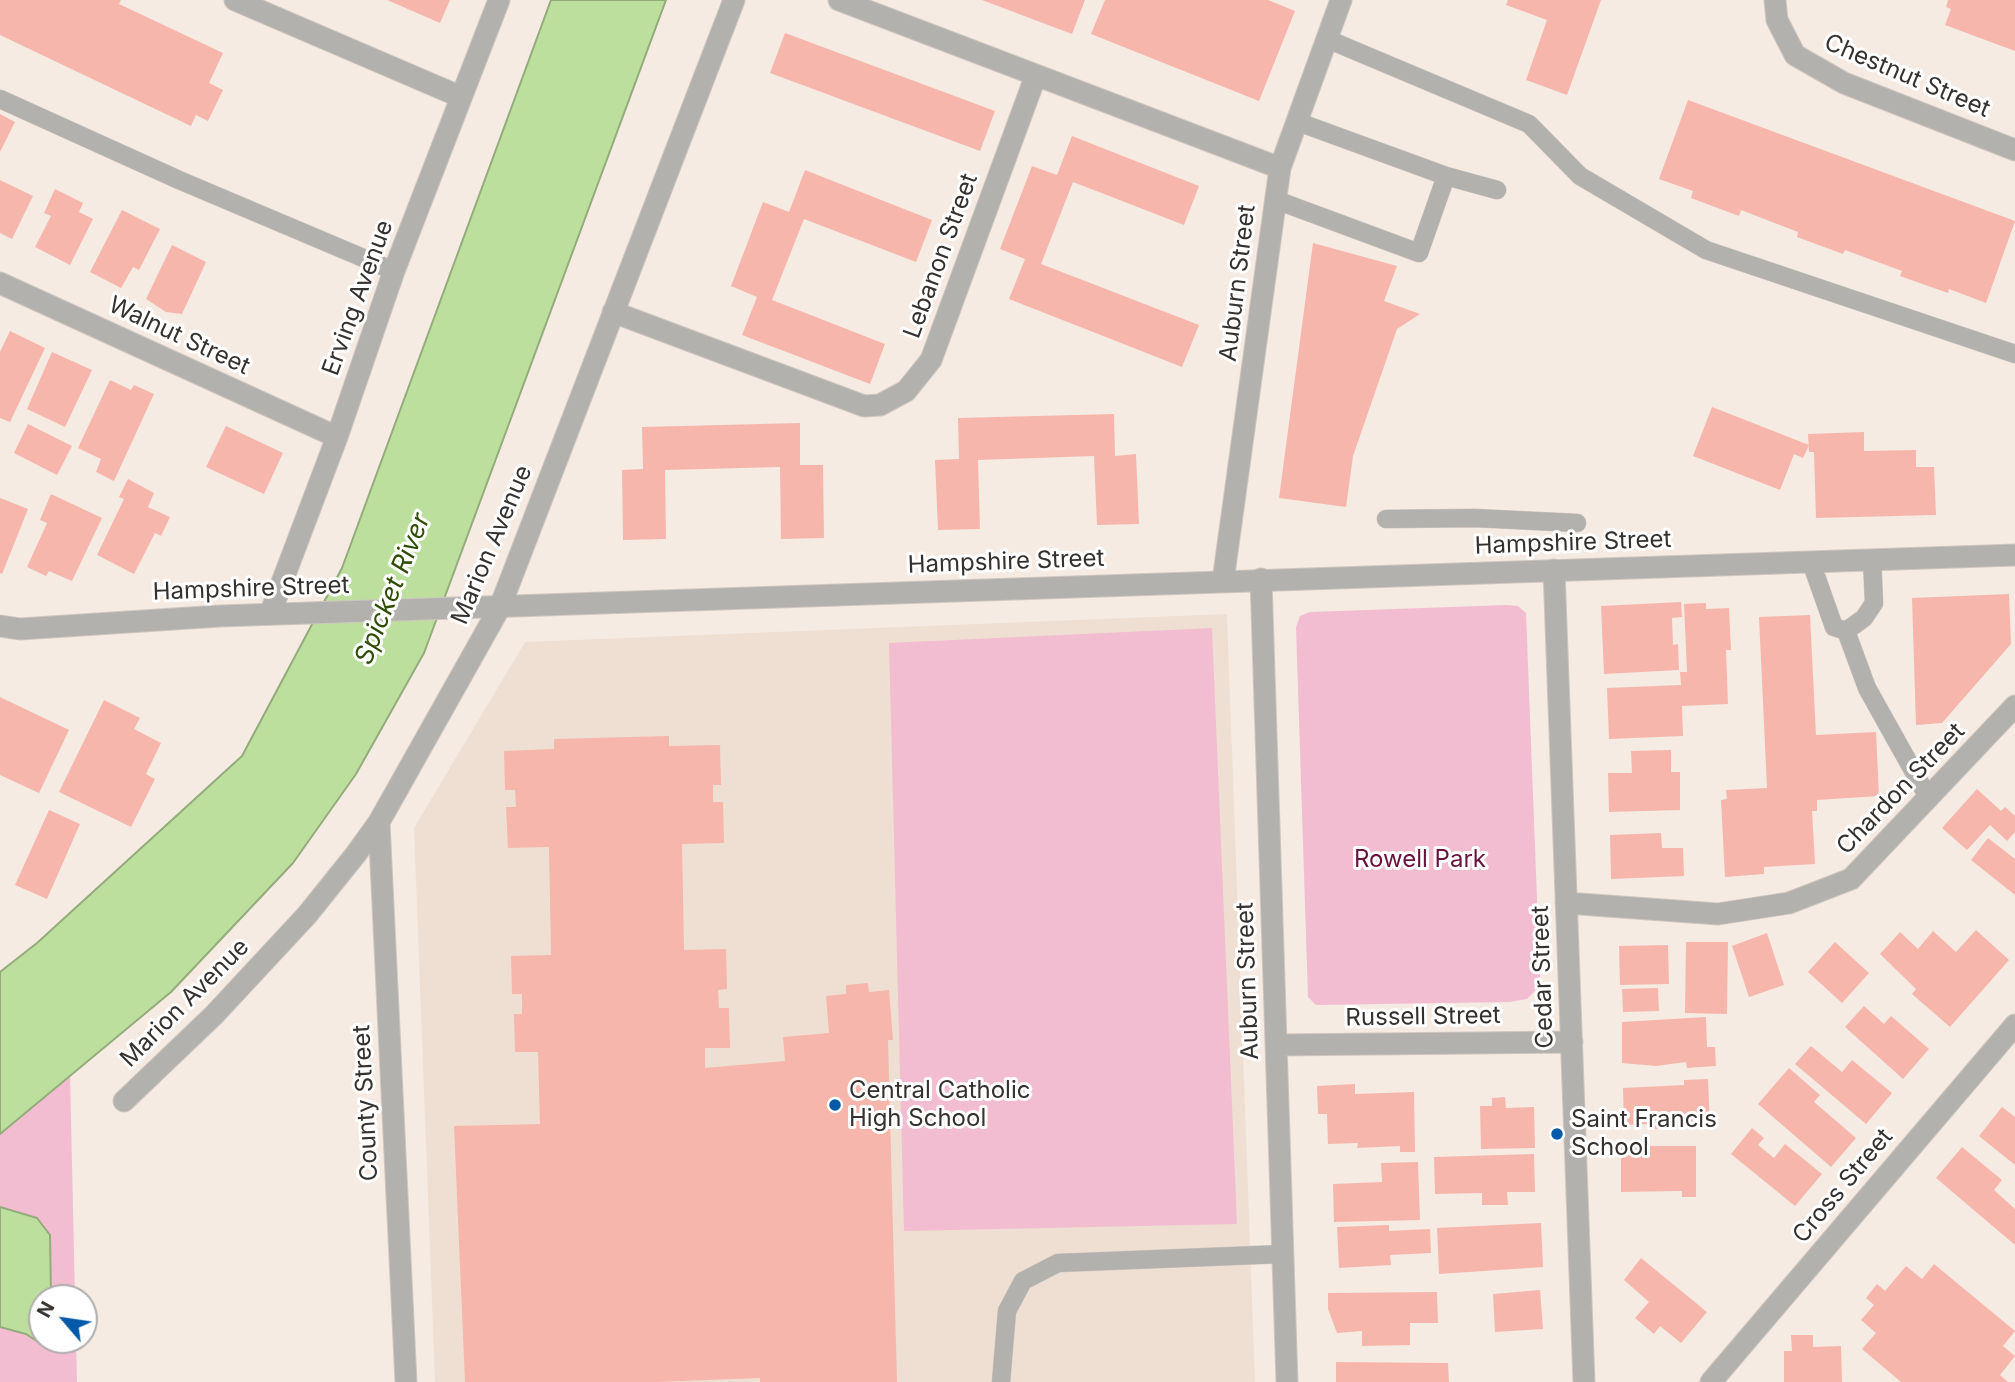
<!DOCTYPE html>
<style>
body{margin:0}
#map{position:relative;width:2015px;height:1382px;overflow:hidden;background:#f5ebe3;font-family:Inter,sans-serif}
canvas{display:block}
.north{position:absolute;left:28px;top:1284px;width:70px;height:70px;box-sizing:border-box;background:#fff;border:2px solid #aeadab;border-radius:50%;rotate:299deg;font-size:19px;font-weight:700;line-height:28px;text-align:center;color:#35312e}
.north::after{content:'';display:block;margin:auto;width:24px;height:32px;background:#035aa8;clip-path:polygon(50% 0,100% 100%,50% 72%,0 100%)}
</style>
<div id="map">
<canvas width="2015" height="1382"></canvas>
<div class="north">N</div>
</div>
<script>
const g = document.querySelector('canvas').getContext('2d');
g.lineJoin = 'round';
function fill(path, color) { g.fillStyle = color; g.fill(path, 'evenodd'); }
const shape = rows => new Path2D(rows.map(r => 'M' + r).join(''));
function strokePath(path, color, width, dash) { g.strokeStyle = color; g.lineWidth = width; g.lineCap = dash ? 'butt' : 'round'; g.setLineDash(dash || []); g.stroke(path); }
function drawText(font, color, halo, rows, align = 'center') {
  g.font = font + ' Inter,sans-serif'; g.lineWidth = 6; g.setLineDash([]); g.textBaseline = 'middle'; g.strokeStyle = halo; g.fillStyle = color; for (const [text, x, y, turn = 0] of rows) {
    g.save(); g.translate(x, y); g.rotate((+turn || 0) * Math.PI / 180); g.textAlign = isNaN(turn) ? turn : align; if (halo) g.strokeText(text, 0, 0); g.fillText(text, 0, 0); g.restore();
  }
}
fill(shape([
 [1227,614,1255,1382,435,1382,414,828,525,642]
]), '#efdfd2');
fill(shape([
 [1507,605,1518,606,1526,613,1540,977,1536,990,1527,999,1509,1002,1316,1005,1308,997,1296,627,1300,616,1310,612],
 [1212,628,1237,1224,904,1231,889,643],
 [70,1074,75,1298,42,1298,42,1340,76,1340,77,1382,0,1382,0,1134]
]), '#f2bdd0');
const water = shape([
 [551,0,666,0,424,653,356,774,293,863,171,992,0,1134,0,972,37,943,242,756,342,568,551,0],
 [0,1207,37,1218,50,1235,51,1298,42,1298,42,1340,52,1340,52,1351,26,1334,0,1327,0,1207]
]);
fill(water, '#bcdf9d');
strokePath(water, '#94ab7c', 2);
fill(shape([
 [0,0,121,0,119,4,223,53,209,83,223,90,208,121,196,115,191,126,0,35],
 [387,0,450,0,440,23],
 [982,0,1085,0,1072,34],
 [1105,0,1268,0,1295,11,1259,101,1091,34],
 [1508,0,1601,0,1567,95,1526,80,1547,20,1506,5],
 [1948,0,2015,0,2015,51,1945,25,1951,9,1946,7],
 [785,33,995,111,980,151,770,73],
 [1688,100,2015,221,1986,303,1949,289,1948,293,1900,276,1902,271,1845,250,1843,254,1797,237,1798,232,1741,210,1739,216,1691,198,1693,191,1659,179],
 [0,114,15,122,0,152],
 [1072,136,1199,186,1184,225,1073,182,1041,264,1199,325,1182,367,1009,299,1025,259,1000,249,1032,166,1057,175],
 [805,170,932,220,916,262,804,219,772,300,885,344,870,384,742,335,757,297,731,286,763,202,789,212],
 [0,180,33,196,12,239,0,233],
 [55,189,83,203,79,212,93,219,70,265,35,247,51,216,44,213],
 [122,210,160,229,139,270,133,267,121,288,90,272],
 [1313,243,1397,266,1384,301,1420,314,1397,329,1353,456,1346,507,1279,498],
 [172,245,206,262,182,314,166,312,146,299],
 [10,331,45,348,10,422,0,418,0,352],
 [52,352,92,370,65,427,27,409],
 [110,380,131,390,134,385,154,394,114,481,96,472,101,459,78,448],
 [1712,407,1809,445,1803,458,1794,454,1780,490,1693,456],
 [1114,414,1115,456,1136,454,1139,524,1097,525,1094,456,978,460,980,529,938,530,935,460,959,459,958,418],
 [800,423,800,465,823,465,824,538,781,539,780,467,665,470,666,539,623,540,622,470,643,469,642,427],
 [28,424,72,446,57,475,14,453],
 [226,426,283,453,264,494,206,467],
 [1864,432,1864,451,1916,450,1916,467,1934,467,1936,515,1816,518,1814,452,1809,452,1808,434],
 [128,479,154,493,148,507,170,517,161,536,155,533,134,574,97,555,124,499,119,497],
 [51,494,102,518,72,581,49,571,46,576,27,567,47,523,40,520],
 [0,498,28,509,2,574,0,573],
 [2009,594,2011,644,1942,723,1916,725,1912,598],
 [1681,602,1682,617,1672,618,1673,645,1678,644,1679,670,1604,674,1601,606],
 [1706,603,1706,609,1729,608,1731,650,1726,650,1728,704,1682,706,1683,736,1609,739,1607,688,1681,685,1680,672,1687,672,1684,604],
 [1810,615,1816,735,1876,732,1879,796,1817,800,1817,811,1812,811,1815,864,1764,867,1764,874,1725,877,1721,800,1727,799,1726,790,1767,788,1759,617],
 [0,697,69,730,39,793,0,775],
 [104,700,140,718,134,729,161,743,146,774,155,779,131,827,59,792],
 [669,736,669,746,720,745,721,785,713,785,713,802,723,802,724,843,682,844,684,950,726,949,727,989,718,990,719,1008,729,1008,730,1048,705,1048,705,1068,785,1061,783,1037,829,1033,826,996,846,994,846,985,868,983,869,992,889,990,893,1040,888,1040,897,1382,760,1382,760,1378,655,1382,465,1382,454,1126,540,1124,538,1052,515,1052,514,1014,522,1014,522,994,512,994,511,956,551,955,549,847,508,848,506,807,516,807,515,790,505,790,504,751,554,749,554,739],
 [1671,750,1671,772,1680,772,1680,810,1609,812,1608,773,1632,773,1631,751],
 [1977,789,2001,811,2005,807,2015,816,2015,832,2007,841,1990,825,1967,850,1942,828],
 [49,810,80,824,47,899,15,885],
 [1661,833,1662,848,1683,848,1684,876,1611,879,1610,835],
 [1988,838,2015,859,2015,895,1971,860],
 [1976,930,2009,960,1950,1027,1912,994,1916,989,1880,954,1900,932,1918,949,1933,931,1956,952],
 [1767,933,1784,985,1749,997,1732,946],
 [1686,942,1728,942,1727,1014,1685,1013],
 [1835,942,1869,973,1842,1003,1808,972],
 [1668,945,1669,984,1620,985,1619,946],
 [1658,988,1659,1011,1623,1012,1622,989],
 [1864,1006,1884,1024,1891,1016,1929,1049,1903,1079,1845,1027],
 [1706,1017,1707,1047,1715,1047,1716,1066,1687,1068,1686,1062,1656,1066,1622,1063,1622,1022],
 [1811,1046,1842,1072,1852,1060,1892,1093,1866,1124,1795,1064],
 [1789,1068,1820,1095,1814,1102,1856,1138,1831,1167,1758,1104],
 [1708,1079,1710,1127,1653,1129,1653,1124,1624,1125,1623,1088,1684,1085,1684,1080],
 [1355,1084,1355,1094,1414,1092,1415,1152,1400,1152,1400,1146,1357,1148,1358,1143,1328,1144,1327,1114,1318,1114,1317,1086],
 [1505,1097,1506,1108,1534,1107,1535,1148,1481,1149,1480,1106,1492,1106,1492,1098],
 [2002,1107,2015,1117,2015,1165,1979,1136],
 [1752,1128,1764,1138,1758,1145,1774,1158,1785,1144,1822,1174,1795,1206,1731,1154],
 [1621,1146,1696,1146,1696,1197,1682,1197,1682,1191,1621,1192],
 [1962,1147,2002,1180,1994,1190,2015,1209,2015,1245,1936,1178],
 [1534,1154,1535,1192,1507,1192,1508,1205,1482,1205,1482,1193,1435,1194,1434,1157],
 [1418,1162,1420,1220,1334,1222,1333,1184,1382,1182,1381,1163],
 [1541,1223,1543,1267,1439,1274,1437,1228],
 [1389,1225,1389,1231,1430,1229,1431,1253,1390,1255,1391,1265,1339,1268,1337,1227],
 [1641,1258,1707,1312,1681,1343,1660,1326,1654,1334,1635,1318,1649,1302,1624,1280],
 [1934,1264,2015,1331,2003,1346,2015,1356,2000,1375,2008,1382,1901,1382,1862,1349,1876,1333,1861,1320,1874,1305,1866,1298,1877,1284,1885,1291,1906,1266,1922,1279],
 [1540,1290,1543,1329,1495,1332,1493,1294],
 [1437,1292,1438,1323,1410,1323,1410,1345,1362,1346,1362,1331,1337,1333,1328,1309,1328,1293],
 [1791,1335,1813,1335,1813,1347,1841,1346,1842,1382,1784,1382,1784,1351,1792,1351],
 [1336,1362,1448,1363,1449,1382,1336,1382]
]), '#f6b6ac');
const service = shape([
 [1327,39,1529,124,1580,176,1706,250,2015,354],
 [0,99,179,180,394,271],
 [1446,176,1497,190],
 [1276,200,1419,253,1446,176,1298,122],
 [1386,519,1474,518,1577,523],
 [1811,562,1834,627,1846,631,1867,688,1929,799],
 [1846,631,1864,618,1874,603,1872,560],
 [1001,1382,1007,1311,1023,1281,1058,1263,1283,1254]
]);
const minor = shape([
 [235,0,461,97],
 [839,0,1280,168],
 [1775,0,1777,20,1795,55,1844,83,2015,150],
 [0,283,337,437],
 [613,312,864,406,880,405,906,391,931,360,1036,75],
 [1554,570,1584,1382],
 [1261,579,1287,1382],
 [1223,581,1280,168,1341,0],
 [270,614,337,437,394,271,499,0],
 [379,822,406,1382],
 [1566,903,1718,914,1789,903,1851,879,2015,706],
 [1276,1045,1572,1042],
 [124,1101,214,1015,307,915,356,854,379,822,500,607,734,0]
]);
const tertiary = shape([
 [0,626,20,629,220,616,2015,555],
 [1711,1382,2015,1025]
]);
strokePath(service, '#cfc6bf', 19);
strokePath(minor, '#cfc6bf', 23);
strokePath(tertiary, '#cfc6bf', 23);
strokePath(service, '#b2b1ad', 18);
strokePath(minor, '#b2b1ad', 21);
strokePath(tertiary, '#b2b1ad', 21);
for (const [x, y, r, color] of [
 [835,1105,7,"#035aa8"],
 [1557,1134,7,"#035aa8"]
]) { const dot = new Path2D(); dot.arc(x, y, r, 0, 2 * Math.PI); g.fillStyle = color; g.fill(dot); strokePath(dot, '#fff', 2.5); }
drawText('24px', '#35312e', '#fff', [
 ["Chestnut Street",1907,76,23],
 ["Lebanon Street",941,256,-70],
 ["Auburn Street",1238,283,-83],
 ["Erving Avenue",358,298,-70],
 ["Walnut Street",179,336,25],
 ["Hampshire Street",1573,543,-2],
 ["Marion Avenue",492,545,-67],
 ["Hampshire Street",1006,562,-2],
 ["Hampshire Street",251,589,-2],
 ["Chardon Street",1901,789,-46],
 ["Cedar Street",1543,977,-92],
 ["Auburn Street",1248,981,-92],
 ["Marion Avenue",185,1003,-45],
 ["Russell Street",1423,1017,-1],
 ["County Street",366,1103,-93],
 ["Cross Street",1843,1186,-50]
]);
drawText('24px', '#69133e', '#fff', [
 ["Rowell Park",1420,860]
]);
drawText('24px', '#35312e', '#fff', [
 ["Central Catholic",849,1091],
 ["High School",849,1119],
 ["Saint Francis",1571,1120],
 ["School",1571,1148]
], 'left');
drawText('italic 26px', '#304d06', '#fff', [
 ["Spicket River",393,589,-68]
]);
</script>
